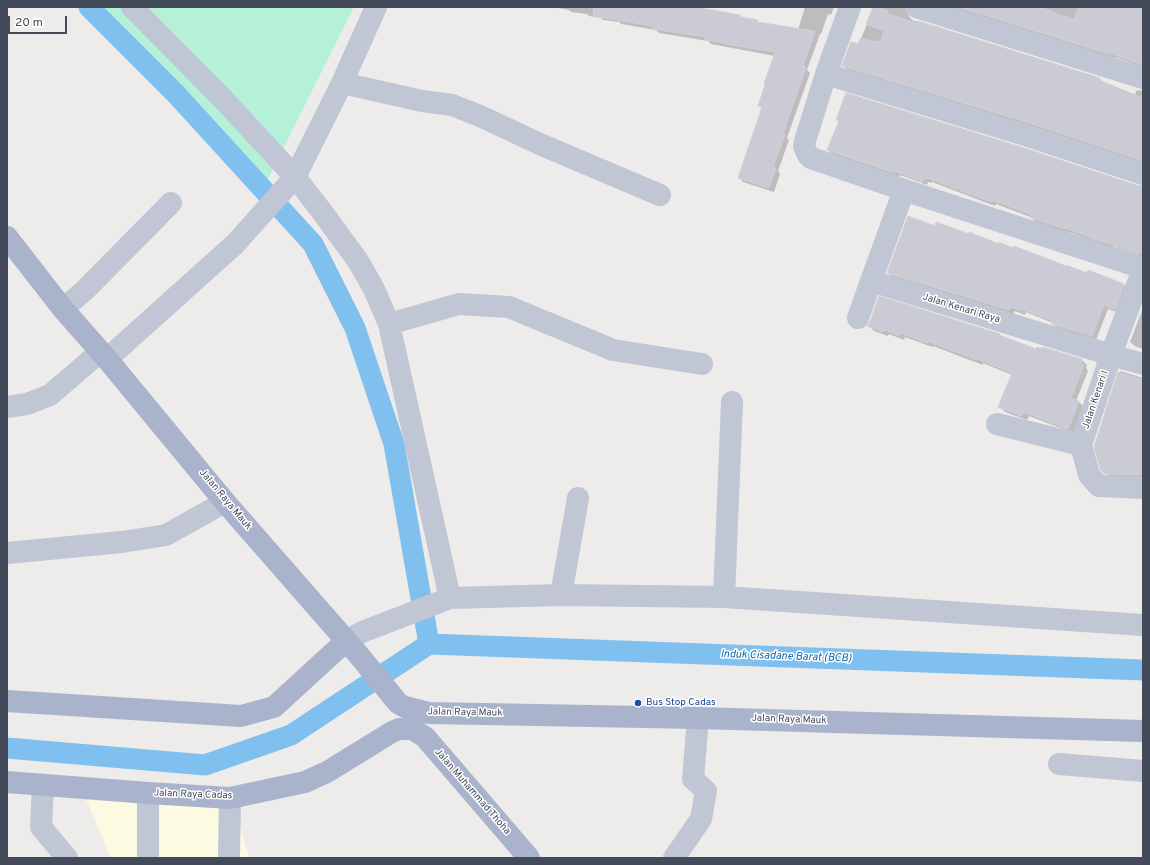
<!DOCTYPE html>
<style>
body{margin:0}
#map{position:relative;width:1150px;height:865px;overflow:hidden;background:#eeebeb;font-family:Overpass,sans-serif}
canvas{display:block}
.frame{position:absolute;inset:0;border:8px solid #434a59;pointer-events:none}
.scale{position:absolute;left:8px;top:16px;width:59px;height:18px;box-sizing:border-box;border:2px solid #434a59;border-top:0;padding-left:5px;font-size:12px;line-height:14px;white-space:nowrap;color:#434a59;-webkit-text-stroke:3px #fff;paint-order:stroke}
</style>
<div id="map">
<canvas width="1150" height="865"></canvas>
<div class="frame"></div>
<div class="scale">20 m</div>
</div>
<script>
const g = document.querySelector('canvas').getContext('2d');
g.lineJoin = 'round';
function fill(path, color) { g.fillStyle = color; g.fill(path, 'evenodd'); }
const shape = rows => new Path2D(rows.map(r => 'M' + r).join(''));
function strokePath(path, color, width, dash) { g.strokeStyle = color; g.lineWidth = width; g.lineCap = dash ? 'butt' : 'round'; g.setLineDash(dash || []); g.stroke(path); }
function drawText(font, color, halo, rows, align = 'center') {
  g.font = font + ' Overpass,sans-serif'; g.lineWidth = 3; g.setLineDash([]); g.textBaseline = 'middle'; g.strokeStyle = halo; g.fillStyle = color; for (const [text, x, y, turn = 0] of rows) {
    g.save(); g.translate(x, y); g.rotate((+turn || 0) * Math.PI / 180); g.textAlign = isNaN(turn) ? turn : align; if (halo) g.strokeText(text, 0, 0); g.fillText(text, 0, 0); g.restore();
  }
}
fill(shape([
 [77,778,230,790,249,858,111,858]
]), '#fcfae1');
fill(shape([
 [95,7,354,7,267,181]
]), '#b5f0d9');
fill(shape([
 [553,7,688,7,740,16,743,18,757,21,760,24,798,30,805,7,834,7,831,15,828,14,821,34,820,34,807,70,810,73,787,138,789,140,778,171,780,174,774,192,743,182,739,177,763,109,759,106,775,56,711,44,708,41,659,33,656,30,621,24,620,22,603,20,601,18,589,16,587,14,571,12,569,10],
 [874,7,909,7,908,15,912,20,1100,79,1104,83,1134,96,1137,90,1143,91,1143,163,848,70,843,66,858,46],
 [950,7,1143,7,1143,67,1115,57,1114,58],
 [837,120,1143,187,1143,257,1113,246,1113,247,1099,243,1070,232,1070,233,1049,227,1035,221,1030,217,996,204,995,206,932,182,931,183,928,182,927,185,900,175,899,177,833,155,828,150,840,122],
 [936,227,999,245,1087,275,1123,285,1128,289,1119,313,1108,309,1096,340,1057,328,1053,323,1026,312,1025,315,1015,311,1013,314,893,277,888,273],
 [1143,308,1143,349,1135,346,1130,342],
 [869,326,999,335,1001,337,1037,351,1042,350,1043,348,1082,360,1087,365,1086,368,1088,371,1076,401,1079,402,1084,407,1074,433,1029,416,1027,420,1005,412,1000,406,1012,375,983,363,983,365,933,346,932,347,905,337,904,340,889,334,888,336,874,331],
 [1120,371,1143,378,1143,480,1111,478,1101,468,1096,447]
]), '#0003');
strokePath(shape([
 [89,7,175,93,313,244,355,328,394,444,429,644],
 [429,644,1143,670],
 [7,748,205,765,291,735,429,644]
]), '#80c0ef', 21);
const building = shape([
 [594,7,695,7,740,15,740,17,758,20,757,22,815,31,803,66,806,67,783,134,785,135,773,167,776,168,769,188,738,178,762,107,758,106,765,85,764,84,775,52,725,44,726,43,705,40,706,37,653,29,653,26,593,16,594,7],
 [873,7,878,7,888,11,887,13,917,24,918,21,1100,78,1099,80,1143,98,1143,161,1029,123,842,66,851,42,858,44,860,39,881,42,884,31,866,24,873,7],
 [958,7,1040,7,1065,17,1065,16,1074,19,1079,7,1143,7,1143,65,1110,53,1109,54,958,7],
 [846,93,1021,147,1139,186,1143,186,1143,246,1140,254,1108,243,1094,239,1066,228,1065,229,1029,217,1030,214,992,200,991,202,927,178,927,179,924,178,922,182,895,171,894,173,827,150,839,121,836,120,846,93],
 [908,216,935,226,936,222,969,234,969,232,999,244,999,242,1013,248,1014,246,1066,266,1066,265,1087,273,1088,270,1124,284,1115,310,1104,305,1092,336,1052,324,1053,321,1022,309,1021,311,1010,307,1009,310,887,273,908,216],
 [879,296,1000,334,999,335,1036,349,1037,347,1041,349,1042,347,1082,359,1081,363,1084,365,1071,398,1079,401,1068,429,1024,412,1022,416,998,407,1012,373,978,359,977,360,927,341,927,343,900,333,899,336,884,329,883,332,867,326,870,322,879,296],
 [1118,372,1143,380,1143,475,1105,474,1100,469,1094,447,1118,372]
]);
fill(building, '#cacbd4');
strokePath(building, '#cfcfd7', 1);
strokePath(shape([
 [132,7,222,98,295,177,323,213,358,261,374,289,389,324,450,598,561,595,724,597,1143,625],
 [850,7,826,74,805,141,804,146,806,151,808,155,811,158,904,190,1143,268],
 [916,7,1143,78],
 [826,74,1025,135,1143,174],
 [342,83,422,101,452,105,480,116,542,145,660,195],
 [904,190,871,281,1111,355,1143,364],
 [63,309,85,290,171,203],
 [858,318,871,281],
 [389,324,459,304,509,307,613,350,702,364],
 [107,359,235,244,295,177,342,83,376,7],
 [7,407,27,404,50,395,100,352],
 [997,424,1081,445],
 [1081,445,1111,355,1143,269],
 [1081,445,1089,475,1099,486,1143,488],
 [7,553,122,542,166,535,225,502],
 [561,595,578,498],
 [724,597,732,402],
 [346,641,362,632,450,598],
 [1059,764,1143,771],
 [43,785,41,827,67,858],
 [148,793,148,858],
 [229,858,230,798],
 [674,858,701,819,706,791,693,779,698,718]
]), '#c0c6d4', 22);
strokePath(shape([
 [7,237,63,309,107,359,225,502,357,653,398,703,405,707,429,713,698,718,1143,731],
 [7,701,241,716,274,707,346,641],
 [7,782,148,793,230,798,305,782,327,772,392,732,399,729,412,729,425,737,529,858]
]), '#a9b3cc', 22);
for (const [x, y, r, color] of [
 [638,703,4,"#1a4fb4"]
]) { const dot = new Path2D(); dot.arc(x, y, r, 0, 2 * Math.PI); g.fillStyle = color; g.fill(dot); strokePath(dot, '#fff', 1.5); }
drawText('10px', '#434a59', '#fff', [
 ["Jalan Kenari Raya",961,309,17],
 ["Jalan Kenari I",1096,400,-71],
 ["Jalan Raya Mauk",225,500,50],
 ["Jalan Raya Mauk",465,713,1],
 ["Jalan Raya Mauk",789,720,2],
 ["Jalan Muhammad Thoha",472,792,49],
 ["Jalan Raya Cadas",193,795,2]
]);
drawText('10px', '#164399', '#fff', [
 ["Bus Stop Cadas",646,703]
], 'left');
drawText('italic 11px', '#0663a9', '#fff', [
 ["Induk Cisadane Barat (BCB)",786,657,2]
]);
</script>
